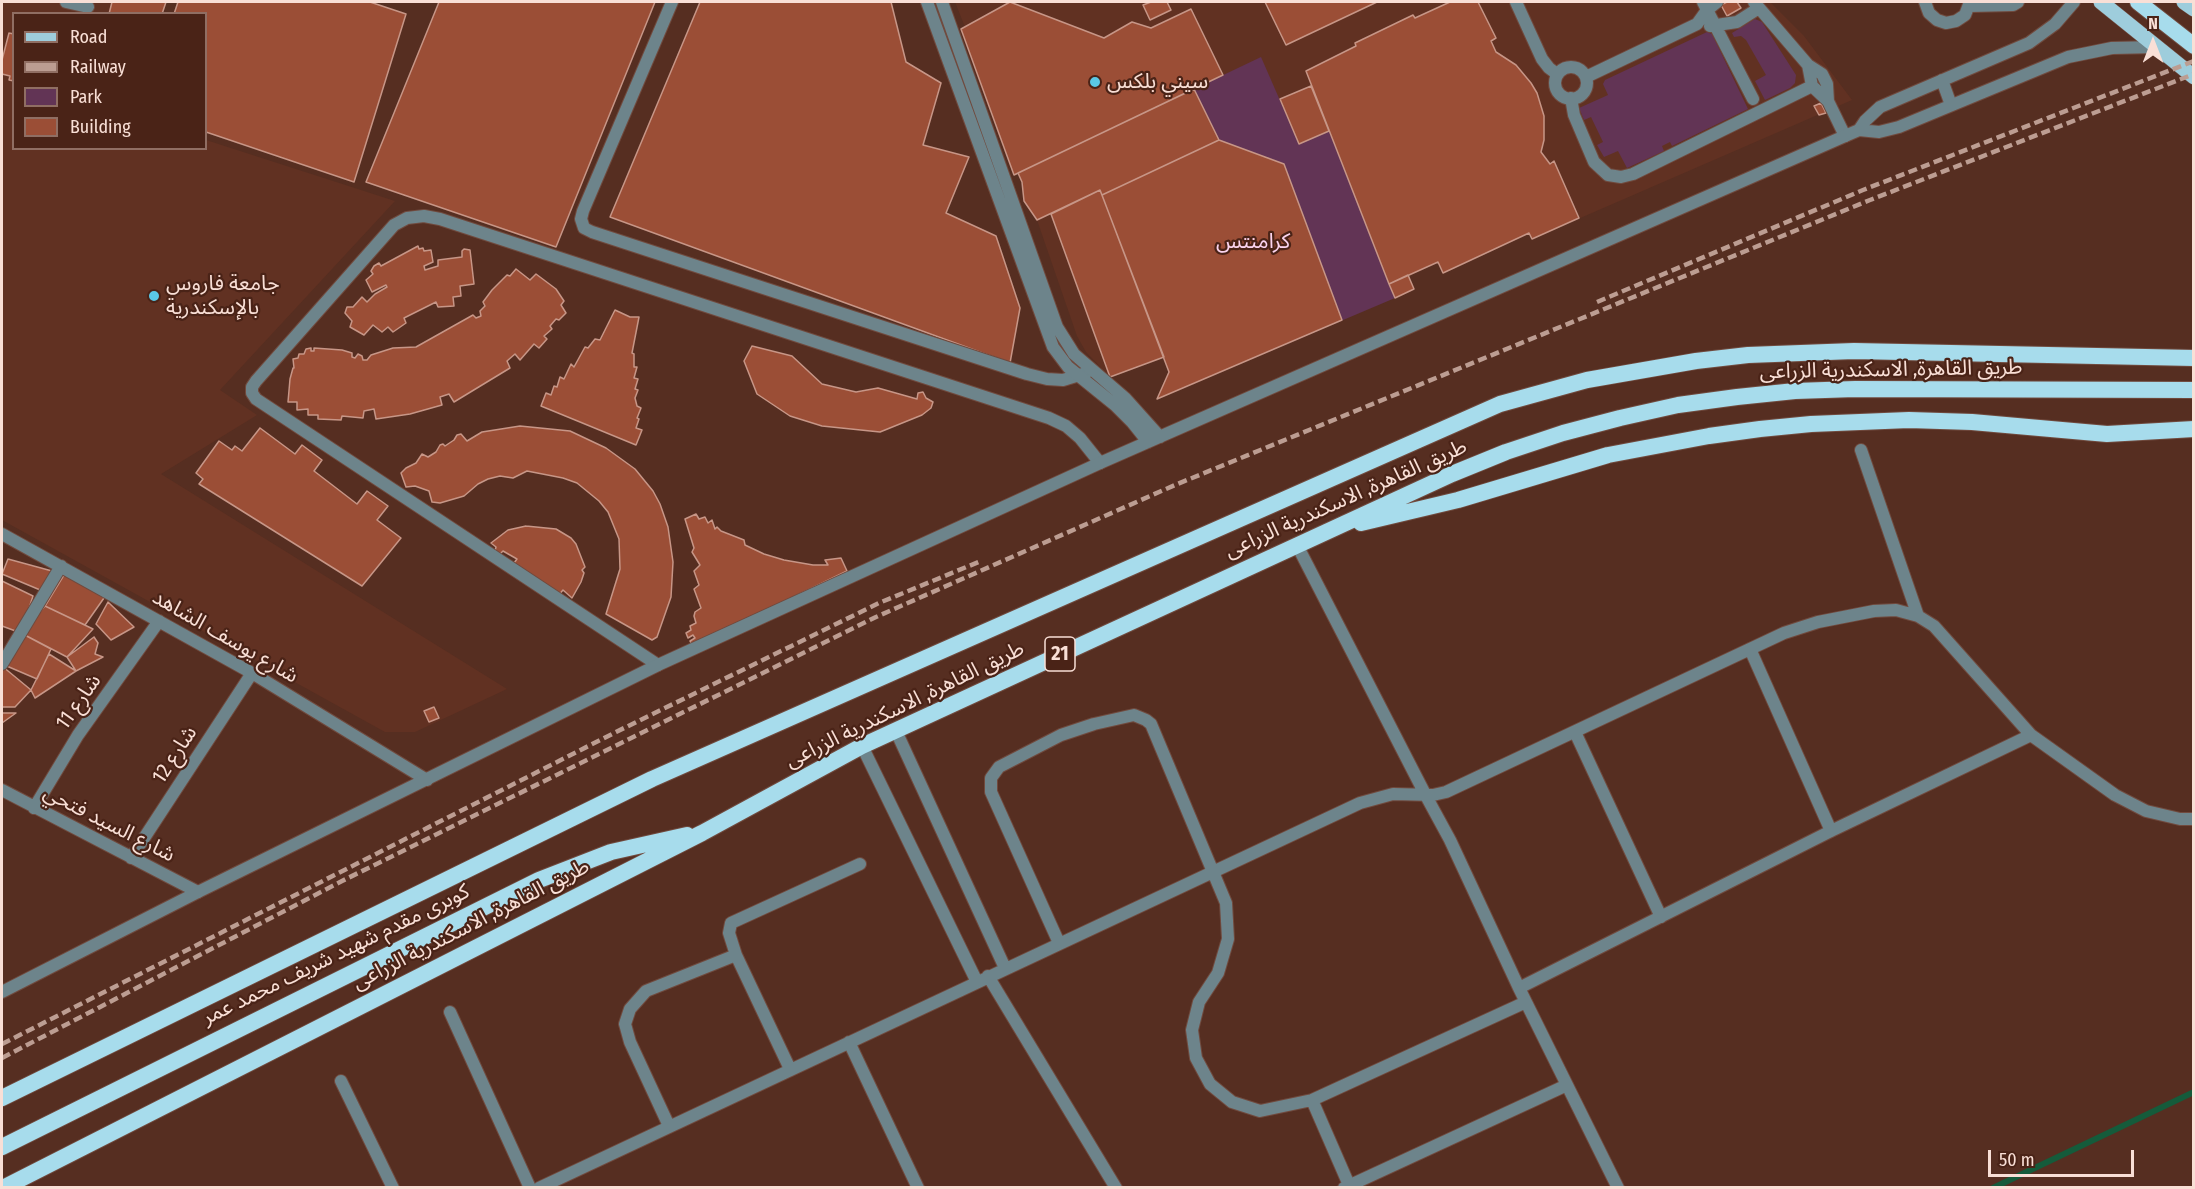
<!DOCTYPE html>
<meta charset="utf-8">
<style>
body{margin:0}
#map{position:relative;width:2195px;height:1189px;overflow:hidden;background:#562e21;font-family:"Fira Sans Condensed",sans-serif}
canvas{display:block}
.frame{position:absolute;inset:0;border:3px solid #f9dfd6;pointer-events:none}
.legend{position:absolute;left:12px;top:12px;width:195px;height:138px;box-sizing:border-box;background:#4a2317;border:2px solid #906e63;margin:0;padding:8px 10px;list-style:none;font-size:18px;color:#f9dfd6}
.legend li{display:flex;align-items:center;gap:12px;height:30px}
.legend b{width:30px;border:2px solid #906e63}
.north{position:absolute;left:2123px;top:12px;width:60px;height:60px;-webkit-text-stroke:4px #4a2317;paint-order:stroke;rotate:0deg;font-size:16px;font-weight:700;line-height:24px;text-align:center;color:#f9dfd6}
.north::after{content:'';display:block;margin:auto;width:21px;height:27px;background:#f9dfd6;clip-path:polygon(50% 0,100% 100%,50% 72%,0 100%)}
.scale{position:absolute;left:1988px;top:1150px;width:146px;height:27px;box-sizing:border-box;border:3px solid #f9dfd6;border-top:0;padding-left:8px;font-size:18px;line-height:21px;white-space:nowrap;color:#f9dfd6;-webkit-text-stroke:4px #4a2317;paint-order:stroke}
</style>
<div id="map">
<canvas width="2195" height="1189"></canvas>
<div class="frame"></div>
<ul class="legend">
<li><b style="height:8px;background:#9ecddc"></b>Road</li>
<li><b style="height:8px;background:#bc9d92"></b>Railway</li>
<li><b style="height:16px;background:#623455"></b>Park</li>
<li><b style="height:16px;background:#9b4e36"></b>Building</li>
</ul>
<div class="north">N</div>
<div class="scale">50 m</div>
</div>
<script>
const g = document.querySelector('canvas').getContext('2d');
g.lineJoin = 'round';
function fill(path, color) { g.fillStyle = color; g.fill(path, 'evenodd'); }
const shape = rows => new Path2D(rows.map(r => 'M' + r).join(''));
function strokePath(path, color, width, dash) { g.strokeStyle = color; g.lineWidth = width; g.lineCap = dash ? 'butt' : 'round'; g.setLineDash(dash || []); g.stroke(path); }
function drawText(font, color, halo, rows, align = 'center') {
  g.font = font + ' "Fira Sans Condensed","Noto Sans Arabic",sans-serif'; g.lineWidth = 4.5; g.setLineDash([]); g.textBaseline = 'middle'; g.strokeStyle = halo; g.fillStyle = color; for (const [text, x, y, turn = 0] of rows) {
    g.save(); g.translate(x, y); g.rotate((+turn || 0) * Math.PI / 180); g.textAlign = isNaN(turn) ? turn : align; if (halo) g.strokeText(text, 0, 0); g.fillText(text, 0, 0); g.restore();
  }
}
fill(shape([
 [2,2,166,2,162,13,14,14,14,148,206,148,206,140,395,201,220,390,257,415,161,474,507,689,415,732,385,732,2,520],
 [955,2,1770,2,1804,36,1852,100,1532,239,1529,233,1443,273,1438,262,1408,275,1414,289,1157,399,1169,372,1164,357,1110,377,1086,352,1077,336,1037,220,1024,201,1022,182,1018,174,1014,175,961,29,965,27]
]), '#613122');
fill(shape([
 [1755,19,1762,22,1796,75,1795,83,1790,88,1765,100,1755,81,1766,75,1746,40,1741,36,1734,37,1732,33],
 [1707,32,1712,34,1748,109,1672,146,1670,142,1662,146,1664,151,1627,168,1618,151,1604,157,1597,145,1603,142,1591,117,1584,120,1579,108,1608,95,1603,84,1605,80],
 [1261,57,1299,144,1329,131,1395,298,1157,399,1169,372,1219,140,1194,89]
]), '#623455');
strokePath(shape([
 [1993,1188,2194,1092]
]), '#155b3b', 6);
const building = shape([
 [112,2,166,2,162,14,109,14,112,2],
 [178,2,370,2,406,14,354,182,206,132,206,14,174,14,178,2],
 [439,2,655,2,556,247,366,182,439,2],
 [700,2,891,2,906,62,941,83,923,145,969,157,946,213,996,236,1020,308,1010,363,610,217,700,2],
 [1010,2,1104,38,1132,22,1151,28,1191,9,1223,75,1014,175,961,29,1010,2],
 [1151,2,1167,2,1171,10,1150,20,1143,5,1151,2],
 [1265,2,1377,2,1286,45,1265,2],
 [1450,2,1478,2,1496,38,1491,41,1496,52,1516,65,1531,83,1537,93,1544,116,1544,140,1541,152,1550,164,1554,161,1579,218,1532,239,1529,233,1443,273,1438,262,1389,284,1306,71,1356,46,1355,43,1413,15,1415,18,1450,2],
 [1727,2,1737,2,1741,8,1727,16,1721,5,1727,2],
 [9,33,14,34,14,81,9,80,10,76,2,74,2,60,9,33],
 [1311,86,1329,131,1299,144,1280,99,1311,86],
 [1194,89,1219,140,1102,195,1100,190,1037,220,1024,201,1022,182,1018,173,1194,89],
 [1821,103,1826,113,1819,115,1814,106,1821,103],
 [1219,140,1284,164,1342,320,1157,399,1169,372,1102,195,1219,140],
 [1100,190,1164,357,1110,377,1051,214,1100,190],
 [418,246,419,249,423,248,424,251,431,250,433,262,424,266,425,270,438,266,438,260,462,257,462,251,464,249,470,250,474,284,460,286,461,296,453,297,454,306,438,307,436,302,404,318,406,323,393,332,388,327,382,332,373,325,364,335,350,327,352,321,345,313,347,307,353,307,362,297,367,302,375,294,387,287,386,285,372,292,366,280,373,274,371,271,374,266,379,263,381,266,418,246],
 [516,269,530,280,536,274,556,289,564,301,561,305,566,313,559,320,556,319,550,326,552,329,544,336,547,339,539,348,534,344,520,360,515,354,507,361,510,368,454,402,449,394,440,397,442,405,410,414,376,419,374,409,364,411,363,418,342,416,341,420,318,419,318,415,308,415,308,409,297,410,297,402,288,402,290,379,293,368,294,368,293,359,298,358,299,354,304,354,306,349,311,348,311,351,314,351,314,348,342,350,352,353,352,357,355,358,358,354,362,356,363,360,367,360,371,355,393,348,416,347,473,315,476,318,481,316,480,311,485,306,483,302,492,290,507,275,510,276,516,269],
 [1408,275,1414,289,1395,298,1389,284,1408,275],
 [615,310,630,317,639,317,632,353,634,354,634,367,637,367,634,378,638,379,635,389,638,390,635,398,637,406,641,408,637,418,639,419,636,428,642,430,636,445,541,406,546,393,551,395,554,386,557,387,560,377,564,379,571,364,574,367,585,347,588,348,595,339,600,340,615,310],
 [752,346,792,356,822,384,856,392,878,388,917,399,918,393,923,392,926,398,933,402,931,408,922,415,880,432,822,426,790,416,757,394,744,361,752,346],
 [520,426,570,431,606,448,635,469,653,491,660,504,668,527,673,562,671,597,657,637,652,640,606,614,620,569,619,539,608,512,599,501,577,483,563,478,527,471,513,478,500,476,488,479,478,484,464,496,440,503,432,502,429,491,415,486,406,487,401,473,406,468,416,463,422,454,428,457,436,452,440,445,443,444,445,446,454,440,457,435,461,434,467,441,482,432,520,426],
 [260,428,295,454,302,445,322,460,314,471,357,504,367,491,388,506,377,520,401,538,362,586,199,484,203,479,196,473,219,441,232,450,235,446,242,451,260,428],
 [696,514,699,519,705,517,708,523,712,520,715,529,717,527,721,531,744,540,745,545,764,554,784,560,813,565,828,565,825,560,841,558,847,571,693,646,690,641,695,638,693,635,688,638,686,633,691,630,690,626,696,623,694,616,695,612,701,608,694,589,699,585,694,571,700,565,692,552,694,548,685,519,696,514],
 [526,526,556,529,571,538,576,544,585,567,582,570,584,573,581,582,572,598,563,590,558,596,514,563,517,559,503,551,499,555,495,551,496,547,491,543,508,530,526,526],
 [8,559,52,571,45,592,2,574,8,559],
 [67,570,104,598,85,625,45,606,67,570],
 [2,581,33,596,21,633,2,626,2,581],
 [108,602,134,627,111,640,96,624,108,602],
 [45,606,93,629,67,657,21,633,45,606],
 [21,633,51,649,37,679,2,664,2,652,21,633],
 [94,637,98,643,95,654,103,657,76,671,67,657,94,637],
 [49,654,76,671,35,698,31,690,49,654],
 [2,666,31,690,15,707,2,707,2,666],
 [434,707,439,718,429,722,424,711,434,707],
 [2,713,16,713,2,723,2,713]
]);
fill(building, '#9b4e36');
strokePath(building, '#c79687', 1.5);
const service = shape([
 [66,2,88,7],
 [672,2,583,211,581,219,584,228,592,232,1027,374,1047,379,1063,380,1086,373],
 [1516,2,1542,59,1549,68,1557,74],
 [1703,2,1753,99],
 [1754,2,1808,65,1822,74,1827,84,1828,101],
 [1925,2,1929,13,1937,20,1946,23,1956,21,1965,15,1970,2],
 [1970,6,2013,5,2018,2],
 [1710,26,1737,22,1759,8],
 [1808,65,1812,86,1828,101,1845,136],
 '1555 83a16 16 0 1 1 32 0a16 16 0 1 1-32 0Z',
 [1586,77,1697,24,1707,10,1717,2],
 [1571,98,1574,115,1594,162,1608,175,1621,177,1633,174,1812,86],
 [1861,450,1918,616],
 [1297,545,1425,794,1450,840,1519,988,1618,1188],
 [1750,649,1831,831],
 [896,731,1005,968],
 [1575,732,1661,917],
 [862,746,977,982],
 [1059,943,991,792,991,778,999,767,1061,735,1094,724,1134,715,1146,720,1151,724,1226,903,1228,939,1218,973,1199,1002,1192,1030,1196,1058,1210,1084,1232,1102,1260,1111,1312,1100,1526,1002],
 [988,976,1116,1188],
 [1519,988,1831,831,2031,735],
 [450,1012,530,1188],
 [849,1042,918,1188],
 [790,1069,736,955,729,933,731,923,860,864],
 [341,1081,393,1188],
 [1312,1100,1349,1185],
 [669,1126,630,1042,625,1024,630,1009,646,991,736,955],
 [539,1188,1360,803,1393,794,1433,795,1446,792,1784,633,1818,622,1874,611,1896,610,1918,616,1934,626,2031,735,2115,795,2146,811,2180,819,2194,819],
 [1344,1188,1567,1085]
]);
const minor = shape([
 [2,534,252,673,427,780],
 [2,664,61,566],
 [658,665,256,399,252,393,252,387,256,381,394,225,407,218,424,216,440,219,1049,418,1066,426,1080,438,1100,463],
 [2,790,198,892],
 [34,808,78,735,159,621],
 [131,858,252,673]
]);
const tertiary = shape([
 [927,2,1053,347,1068,367,1115,405,1132,422,1148,442],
 [942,2,1057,327,1074,354,1125,398,1160,437],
 [1942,80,1951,105],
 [1859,130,1865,121,1880,107,2029,43,2055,24,2074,2],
 [2,992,198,892,658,665,1100,463,1845,136,1859,130,1879,132,1899,127,2068,57,2112,48,2157,47]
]);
const primary = shape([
 [2101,2,2194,77],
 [2184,2,2194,9]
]);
const trunk = shape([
 [2138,2,2194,46],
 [1361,523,1458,500,1608,455,1709,436,1760,429,1811,424,1909,420,1972,422,2107,434,2194,429],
 [2,1098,652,779,1500,404,1587,380,1696,361,1748,355,1854,351,2194,358],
 [2,1147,539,880,611,852,687,835],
 [3,1188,702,833,862,746,1452,474,1506,452,1563,433,1620,418,1678,405,1737,397,1795,391,1855,389,2194,390]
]);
strokePath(service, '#704a3e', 14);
strokePath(minor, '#704a3e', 14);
strokePath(tertiary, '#704a3e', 14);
strokePath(primary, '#704a3e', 16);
strokePath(trunk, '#704a3e', 18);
strokePath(service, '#6d848b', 12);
strokePath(minor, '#6d848b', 12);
strokePath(tertiary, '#6d848b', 12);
strokePath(primary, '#9ecddc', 15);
strokePath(trunk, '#a7dcec', 16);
strokePath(shape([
 [1597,302,1863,190,2194,61],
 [2,1044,616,732,879,603,981,561],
 [2,1058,342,881,876,617,1175,485,1870,200,2194,74]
]), '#bc9d92', 4.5, [9, 4.5]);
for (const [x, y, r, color] of [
 [1095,82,6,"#5ac8e6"],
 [154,296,6,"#5ac8e6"]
]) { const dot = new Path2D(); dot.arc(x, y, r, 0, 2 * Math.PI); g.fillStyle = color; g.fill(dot); strokePath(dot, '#4a2317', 2); }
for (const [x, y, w] of [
 [1060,654,30]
]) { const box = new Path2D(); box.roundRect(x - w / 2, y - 17, w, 34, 4.5); g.fillStyle = '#4a2317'; g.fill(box); strokePath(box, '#f9dfd6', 1.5); }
drawText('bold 20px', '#f9dfd6', null, [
 ["21",1060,654]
]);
drawText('21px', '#f9dfd6', '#4a2317', [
 ["سيني بلكس",1107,82],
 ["جامعة فاروس",166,284],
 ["بالإسكندرية",166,308]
], 'left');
drawText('21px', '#fbd4ee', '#4a2317', [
 ["كرامنتس",1253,242]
]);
drawText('21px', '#f9dfd6', '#4a2317', [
 ["طريق القاهرة, الاسكندرية الزراعى",1891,370,-1],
 ["طريق القاهرة, الاسكندرية الزراعى",1346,499,-24],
 ["شارع يوسف الشاهد",225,637,30],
 ["شارع 11",79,702,-55],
 ["طريق القاهرة, الاسكندرية الزراعى",905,705,-26],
 ["شارع 12",175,755,-57],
 ["شارع السيد فتحي",109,824,27],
 ["طريق القاهرة, الاسكندرية الزراعى",471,925,-27],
 ["كوبرى مقدم شهيد شريف محمد عمر",336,955,-26]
]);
</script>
